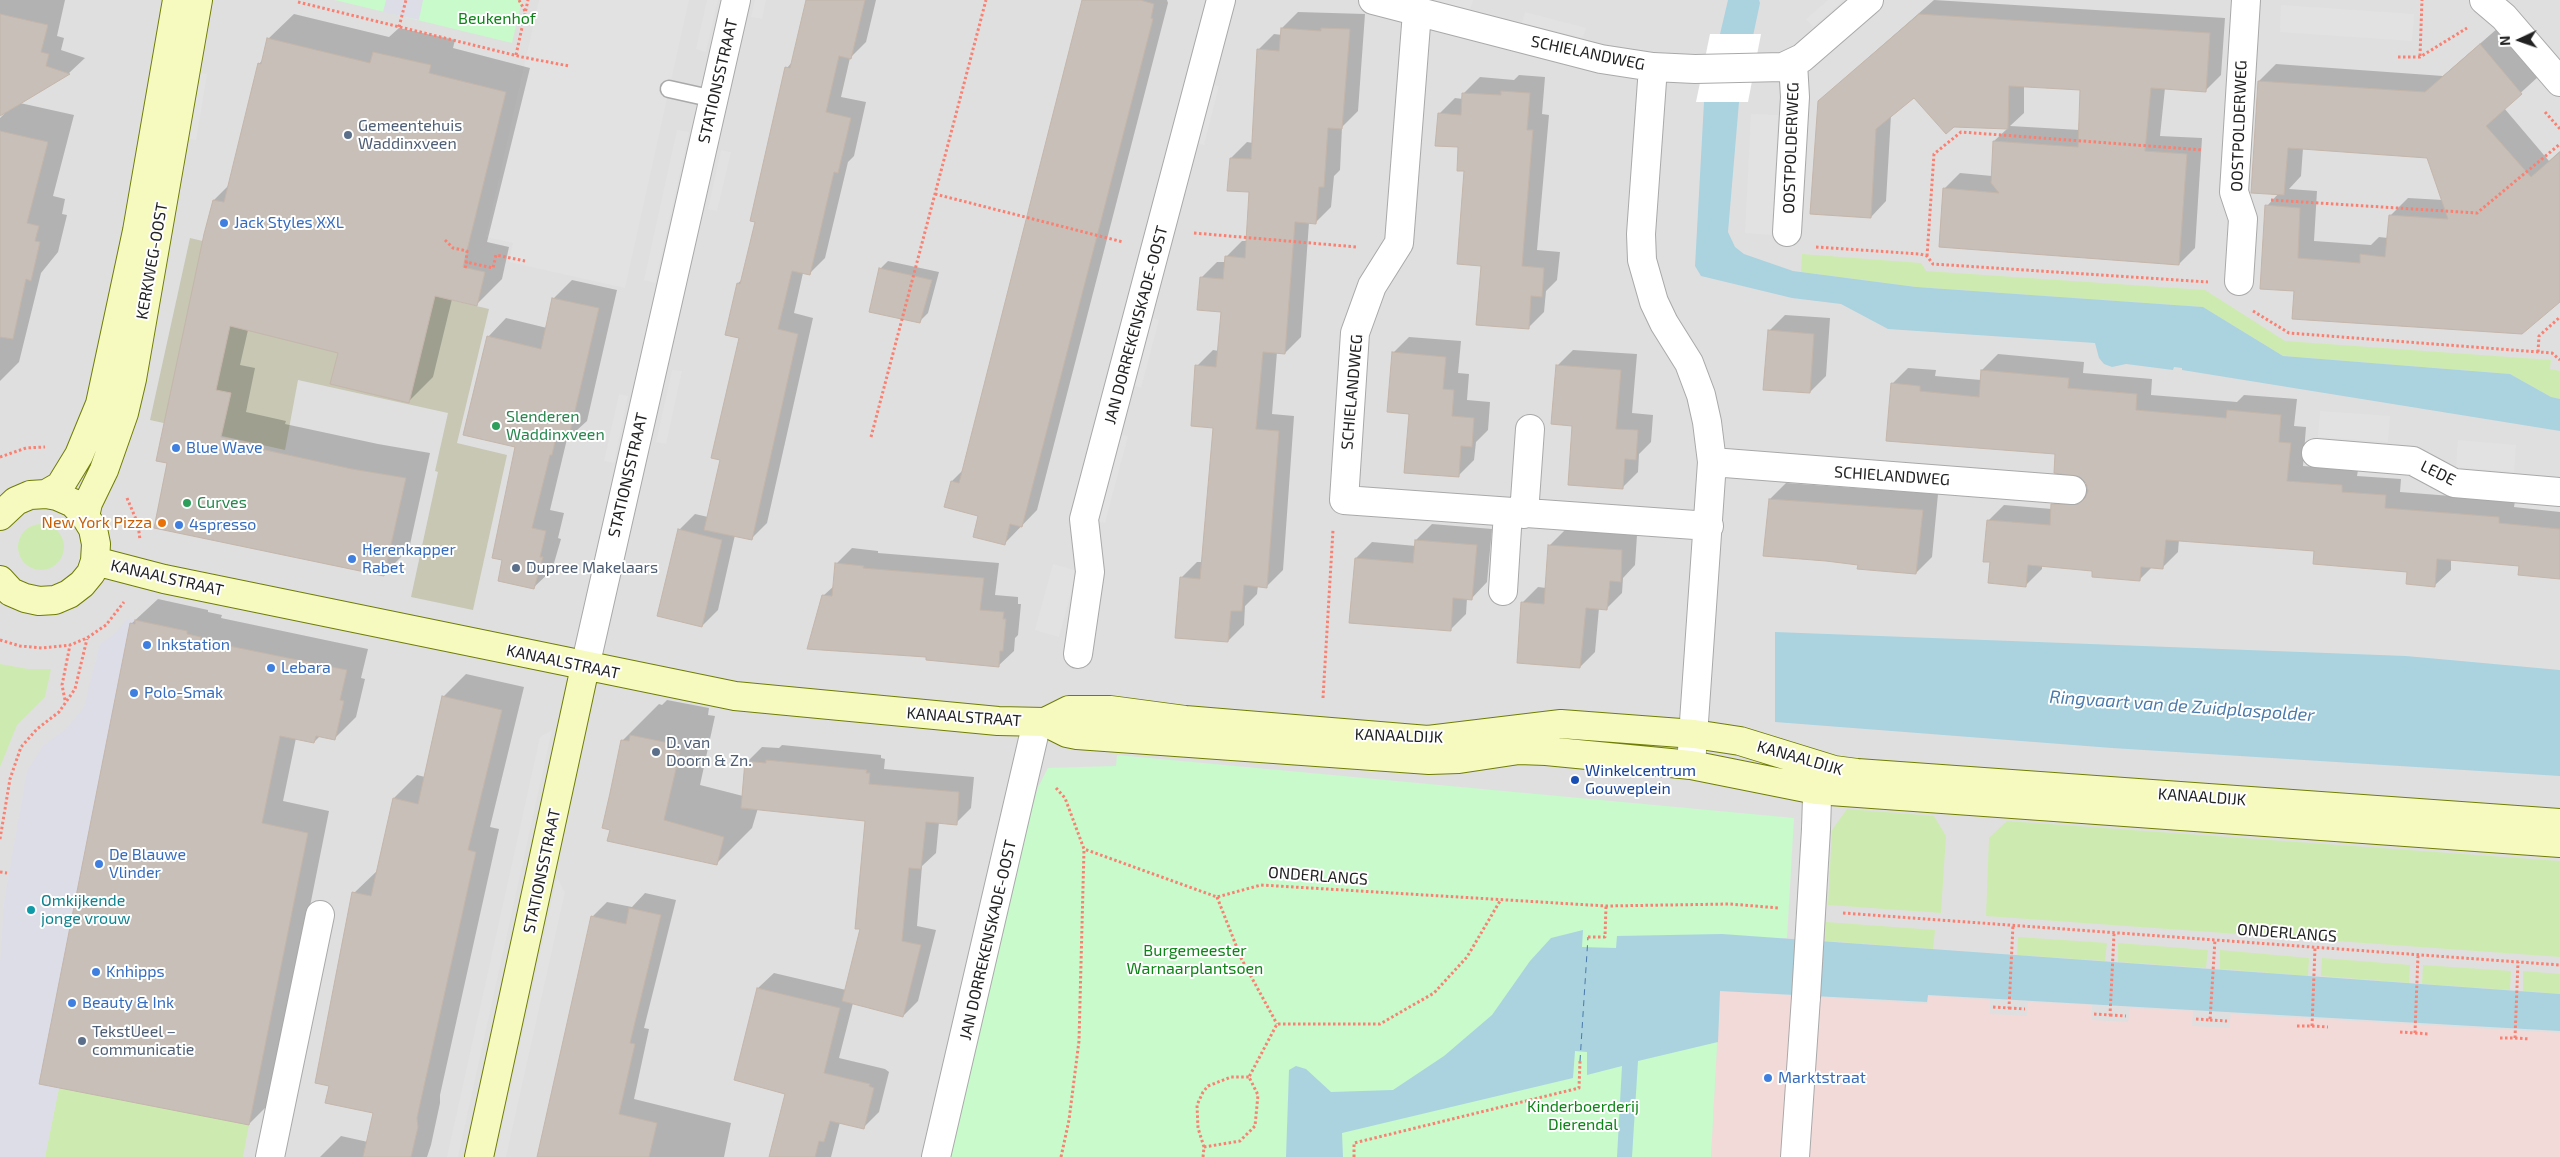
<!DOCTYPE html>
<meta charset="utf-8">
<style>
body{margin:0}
#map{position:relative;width:2560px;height:1157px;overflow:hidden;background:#f2efe9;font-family:"Exo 2",sans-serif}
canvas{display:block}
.north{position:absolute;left:2495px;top:15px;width:50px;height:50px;-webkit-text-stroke:4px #fff;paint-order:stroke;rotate:267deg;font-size:14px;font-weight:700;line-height:20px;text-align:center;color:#222}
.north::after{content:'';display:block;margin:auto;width:18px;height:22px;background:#222;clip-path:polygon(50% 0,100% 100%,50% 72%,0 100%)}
</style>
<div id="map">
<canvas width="2560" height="1157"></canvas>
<div class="north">N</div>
</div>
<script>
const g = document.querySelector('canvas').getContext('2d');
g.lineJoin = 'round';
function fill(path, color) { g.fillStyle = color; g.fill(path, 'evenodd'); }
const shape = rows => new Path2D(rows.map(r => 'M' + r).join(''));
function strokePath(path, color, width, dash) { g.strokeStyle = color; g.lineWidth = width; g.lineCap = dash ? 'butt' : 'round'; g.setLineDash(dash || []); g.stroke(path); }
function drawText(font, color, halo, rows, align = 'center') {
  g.font = font + ' "Exo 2",sans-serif'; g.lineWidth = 4; g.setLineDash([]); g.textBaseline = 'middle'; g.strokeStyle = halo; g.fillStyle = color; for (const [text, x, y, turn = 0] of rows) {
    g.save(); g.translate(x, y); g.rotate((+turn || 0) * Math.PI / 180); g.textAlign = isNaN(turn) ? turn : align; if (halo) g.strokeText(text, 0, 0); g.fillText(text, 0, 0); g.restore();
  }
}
fill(shape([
 [0,0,2560,0,2560,1157,0,1157]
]), '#e0dfdf');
fill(shape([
 [1720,991,1928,1004,1928,996,1990,1000,1990,1014,2027,1016,2028,1002,2092,1005,2091,1020,2128,1022,2130,1008,2193,1011,2192,1026,2229,1028,2231,1014,2560,1033,2560,1157,1711,1157]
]), '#f2dad9');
fill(shape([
 [190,238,489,309,457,443,507,455,473,610,411,597,438,472,435,471,448,413,298,380,285,450,150,420]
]), '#c7c7b4');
fill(shape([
 [1802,254,1921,263,1926,271,2205,290,2285,341,2551,360,2550,369,2560,371,2560,399,2551,397,2510,374,2283,356,2203,307,1916,287,1801,272],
 '18 547a23 23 0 1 1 46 0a23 23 0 1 1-46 0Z',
 [0,664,28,669,51,669,45,697,17,725,0,767],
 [1847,809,1934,816,1946,836,1941,913,1828,905,1832,830],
 [2007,821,2560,861,2560,957,1986,916,1989,838],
 [1826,922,1935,930,1933,949,1825,941],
 [2018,937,2107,943,2105,961,2017,955],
 [2118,943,2208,950,2206,968,2118,962],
 [2220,950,2309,958,2308,976,2220,969],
 [2322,958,2410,965,2409,983,2321,976],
 [2423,965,2511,971,2510,990,2422,984],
 [2523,971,2560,974,2560,994,2523,991],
 [59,1088,249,1125,243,1157,45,1157]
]), '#cdebb0');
fill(shape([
 [335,0,522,0,512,43],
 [1117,755,1794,818,1787,938,1782,938,1720,991,1711,1157,936,1157,1038,787,1048,768,1116,766]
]), '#c8facc');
fill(shape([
 [539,0,689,0,625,288,509,262,513,243,486,237],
 [707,0,718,0,706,52,696,49],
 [755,0,766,0,762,19,751,17],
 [1434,0,1473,0,1470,10],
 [1828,0,1844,0,1813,27,1806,19],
 [2281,5,2414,14,2412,41,2280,32],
 [1525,12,1586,28,1583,38,1522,23],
 [193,72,207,74,196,140,182,137],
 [1210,84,1219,86,1204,145,1195,143],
 [1751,114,1778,115,1772,235,1745,233],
 [677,130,689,132,655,283,644,280],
 [721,150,731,152,717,211,708,209],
 [1150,317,1159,320,1141,388,1132,385],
 [672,370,682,371,666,444,656,442],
 [619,394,628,396,614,463,604,461],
 [2320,411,2390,416,2388,442,2318,437],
 [1119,434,1128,436,1105,523,1096,521],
 [2458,440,2516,445,2514,472,2456,467],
 [1053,564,1077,571,1059,637,1035,630],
 [552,730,458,1157,447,1157,540,737],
 [557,877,565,892,506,1157,495,1157]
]), '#e2e2e2');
fill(shape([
 [386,0,423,0,419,20,383,12],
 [127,619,135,620,135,624,130,624,39,1083,59,1088,45,1157,0,1157,0,965,4,902,27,771,43,746,66,729,84,707,100,644,115,634]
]), '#dddde8');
fill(shape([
 [1728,0,1759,0,1760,3,1739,102,1728,232,1735,247,1744,254,1793,271,1916,287,2203,307,2283,356,2510,374,2551,397,2560,399,2560,431,2182,370,2182,368,2174,367,2173,370,2126,364,2112,367,2104,364,2099,358,2095,343,1888,329,1841,304,1792,298,1701,276,1695,266,1704,102],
 [1775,632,2406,656,2560,670,2560,776,2112,748,1775,722],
 [1583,930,1582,947,1616,948,1617,936,1722,934,2560,994,2560,1031,1928,995,1927,1002,1720,991,1718,1042,1638,1061,1632,1157,1617,1157,1622,1066,1587,1075,1587,1052,1575,1051,1573,1078,1342,1133,1343,1157,1286,1157,1289,1070,1296,1066,1306,1069,1331,1092,1393,1090,1444,1056,1492,1015,1530,961,1551,938]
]), '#aad3df');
fill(shape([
 [1710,34,1761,34,1748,102,1696,102]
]), '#fff');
fill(shape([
 [0,0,65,0,57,36,64,38,61,50,85,58,69,73,20,103,74,115,53,196,65,199,62,214,67,215,58,252,41,273,19,362,0,381,0,118,5,113,0,115],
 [807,0,876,0,866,42,850,58,841,97,866,102,854,156,848,162,825,258,809,274,803,273,794,313,813,318,767,523,751,539,735,535,718,610,702,626,679,530,695,514,708,517,721,459,740,337,738,283,743,279,757,221,787,68,793,61],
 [1083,0,1167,0,1168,3,1037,510,1005,543,952,481,964,469],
 [1934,0,2225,18,2221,75,2205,91,2165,88,2160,136,2202,138,2195,248,2179,264,1944,189,1960,173,1992,176,1994,141,2008,128,1914,96,1891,115,1886,201,1871,217,1819,101],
 [2024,85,2082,89,2080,130,2010,126,2024,113],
 [1298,12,1365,14,1358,111,1342,127,1340,170,1334,176,1331,207,1315,223,1309,222,1301,337,1285,353,1277,352,1272,414,1294,416,1283,570,1267,586,1258,585,1257,594,1245,606,1244,625,1228,641,1181,578,1197,562,1203,562,1215,427,1197,366,1213,350,1219,351,1222,311,1201,278,1217,262,1225,262,1226,257,1242,241,1247,241,1250,191,1231,158,1247,142,1253,143,1258,50,1274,34,1282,35,1282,28],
 [294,14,389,37,399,28,455,40,453,48,530,68,487,242,509,247,502,279,477,304,452,299,433,377,408,402,339,352,248,330,240,365,255,368,246,412,286,421,285,424,378,444,430,453,409,549,384,574,168,462,214,200,229,185,259,64,264,58,268,39],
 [2498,28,2539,76,2504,108,2549,161,2560,151,2560,301,2296,290,2267,206,2279,193,2259,81,2276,64,2443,76],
 [2303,148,2428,157,2443,200,2408,198,2391,215,2388,238,2379,237,2371,245,2314,241,2317,191,2289,189,2301,176],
 [1519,75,1545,77,1542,114,1549,115,1537,250,1560,252,1557,280,1546,291,1544,312,1528,328,1482,265,1460,146,1439,114,1455,98,1463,99,1464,93,1480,77,1514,80],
 [888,261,939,272,928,313,920,321,880,269],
 [572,280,617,290,587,421,567,439,550,510,564,513,558,538,561,539,552,570,533,588,503,559,516,446,488,337,506,318,547,328,554,298],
 [1785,315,1830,318,1826,376,1810,392,1769,331],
 [1409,337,1461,341,1458,373,1469,374,1467,400,1490,402,1488,430,1476,442,1474,460,1458,476,1410,413,1393,353],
 [1573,350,1637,354,1632,413,1653,415,1651,442,1639,454,1638,472,1622,488,1573,425,1557,366],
 [1998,354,2084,362,2083,373,2152,379,2151,395,2237,402,2244,395,2297,399,2294,426,2306,427,2303,466,2358,470,2357,476,2401,479,2400,492,2515,501,2514,507,2560,512,2560,577,2520,564,2451,559,2451,570,2435,585,2408,570,2315,550,2179,539,2178,552,2162,568,2152,567,2139,580,2094,570,2042,565,2042,569,2026,585,1991,561,1988,521,2004,505,2052,509,2053,505,2068,489,2088,489,2087,483,2057,452,1892,384,1908,368,1936,370,1935,376,1981,380,1982,370],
 [1786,483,1938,494,1932,557,1916,573,1859,564,1770,499],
 [1432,524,1492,529,1487,582,1471,599,1467,598,1466,614,1450,630,1356,558,1372,542,1416,546,1416,540],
 [1565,530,1637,535,1635,565,1623,578,1622,593,1606,609,1599,608,1595,652,1580,667,1523,602,1538,587,1546,588,1550,545],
 [852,548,878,551,878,553,999,563,995,595,1018,597,1018,604,1021,604,1018,635,1015,638,1014,651,998,666,927,656,823,596,835,585,837,563],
 [158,599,208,610,208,612,222,615,221,618,368,649,361,678,365,679,356,717,334,739,320,736,314,742,296,738,283,801,329,811,271,1102,249,1124,131,624],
 [466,674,524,687,490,827,499,829,440,1095,440,1103,431,1145,427,1157,320,1157,341,1136,368,1142,374,1113,330,1085,354,893,378,870,394,798,417,775,425,777,443,697],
 [667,700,709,708,708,715,715,716,700,785,743,796,747,762,762,747,779,748,782,745,881,755,881,758,885,759,884,769,974,777,971,808,956,823,939,822,936,853,922,866,917,926,936,930,918,1001,903,1016,853,1003,839,1058,885,1069,889,1072,879,1112,863,1128,840,1122,831,1157,770,1157,787,1093,758,988,774,973,846,990,861,928,866,820,758,808,752,828,716,864,609,840,623,740,659,704,662,705],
 [645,893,676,900,644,1028,649,1029,634,1099,731,1123,724,1157,538,1157,592,917,607,902,632,907]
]), '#0003');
strokePath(shape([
 [1580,1061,1588,937]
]), '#4a7aab', 1, [6, 5]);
const building = shape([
 [806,0,865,0,851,59,839,56,826,112,851,118,838,173,834,172,810,275,792,271,778,329,798,334,752,540,704,530,720,460,711,458,739,338,725,335,737,283,740,284,755,222,750,221,785,67,790,68,806,0],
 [1082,0,1140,0,1154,4,1151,18,1153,19,1022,527,1010,524,1005,545,973,537,978,516,944,507,951,481,959,483,1082,0],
 [0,14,48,25,41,52,49,54,46,66,70,74,0,116,0,14],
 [1919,14,2210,33,2206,92,2151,88,2145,151,2187,154,2179,265,1939,247,1943,188,1999,193,1991,183,1993,141,2078,147,2080,90,2009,86,2008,129,1954,127,1946,134,1914,98,1876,129,1871,218,1810,214,1818,101,1919,14],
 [1281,28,1321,31,1321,28,1350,29,1342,129,1328,128,1324,187,1319,187,1316,224,1295,222,1285,354,1263,352,1256,429,1279,431,1267,588,1244,585,1242,611,1231,611,1228,642,1175,638,1180,577,1200,579,1213,428,1191,426,1195,365,1216,367,1221,312,1197,310,1200,277,1223,279,1225,256,1245,258,1249,192,1227,191,1230,158,1251,159,1257,49,1279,51,1281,28],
 [267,38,370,63,373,52,431,65,429,73,506,92,463,267,485,272,477,306,435,296,409,403,330,384,338,353,230,326,216,390,231,393,221,437,261,446,261,449,352,469,406,478,384,576,154,528,167,463,156,461,204,234,213,200,224,202,258,63,261,64,267,38],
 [2480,44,2522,94,2486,126,2531,177,2560,152,2560,302,2522,334,2292,319,2294,291,2260,289,2265,205,2300,208,2298,258,2360,263,2360,254,2385,257,2389,215,2448,219,2427,158,2288,148,2284,195,2251,193,2258,81,2425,92,2480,44],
 [1501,91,1530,93,1527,130,1533,130,1522,266,1544,268,1542,297,1531,296,1529,329,1476,325,1481,266,1457,264,1464,171,1457,171,1458,147,1435,146,1438,113,1461,115,1462,93,1501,95,1501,91],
 [0,131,48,142,27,223,39,226,35,241,40,242,31,281,26,279,13,339,0,337,0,131],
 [879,268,932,280,920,323,869,312,879,268],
 [552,298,599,308,568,441,556,437,552,455,550,455,532,528,546,531,540,557,543,557,534,589,498,581,502,560,492,558,515,447,463,435,487,336,541,349,552,298],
 [1768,330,1814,334,1810,393,1763,390,1768,330],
 [1392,352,1446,357,1443,389,1454,390,1452,416,1474,418,1472,447,1461,446,1459,477,1404,473,1409,414,1387,412,1392,352],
 [1556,365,1621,370,1616,429,1638,430,1636,460,1625,459,1623,489,1568,485,1572,426,1551,424,1556,365],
 [1981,370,2069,378,2068,388,2137,394,2136,410,2226,418,2227,410,2281,415,2279,442,2291,443,2287,481,2342,485,2342,492,2386,495,2385,508,2499,517,2499,523,2560,529,2560,579,2518,575,2519,566,2437,559,2435,587,2406,584,2407,572,2313,564,2314,551,2166,540,2163,569,2141,567,2140,581,2092,577,2092,571,2028,565,2026,587,1988,583,1990,562,1983,562,1987,520,2050,525,2051,504,2078,504,2085,498,2088,491,2086,483,2080,477,2054,473,2055,454,1886,441,1891,383,1920,386,1920,391,1979,397,1981,370],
 [1769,499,1923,510,1916,574,1857,569,1858,565,1826,561,1763,556,1769,499],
 [678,529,722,540,702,627,657,616,678,529],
 [1415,540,1477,545,1472,600,1453,598,1451,631,1349,623,1355,558,1413,563,1415,540],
 [1548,545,1622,550,1621,582,1610,581,1607,610,1586,608,1580,668,1517,663,1521,602,1544,604,1548,545],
 [835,563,864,566,863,568,984,578,980,610,1004,612,1003,619,1006,619,1003,651,1000,651,999,667,926,660,926,657,807,649,822,595,832,596,835,563],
 [135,620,187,631,187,634,201,637,200,640,347,670,340,700,344,701,335,740,316,736,314,743,280,736,262,823,308,833,249,1125,39,1084,130,623,135,624,135,620],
 [442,696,502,710,468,850,476,852,417,1118,418,1127,411,1157,363,1157,373,1113,325,1103,329,1086,315,1083,352,892,371,896,393,798,418,804,442,696],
 [630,735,674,744,673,750,680,752,664,820,724,837,717,865,607,841,610,830,602,828,610,793,621,740,629,741,630,735],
 [766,760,867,770,866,773,870,773,869,784,959,792,957,825,926,822,921,869,909,868,902,941,921,945,903,1017,842,1001,860,929,855,929,865,821,741,808,745,761,766,763,766,760],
 [629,908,661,915,630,1043,635,1044,619,1114,657,1123,649,1157,537,1157,591,916,626,924,629,908],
 [757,988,840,1008,824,1073,870,1084,869,1086,874,1088,864,1129,830,1121,824,1142,819,1141,815,1157,769,1157,785,1094,734,1080,757,988]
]);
fill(building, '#c7bfb8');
strokePath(building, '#c4b6ab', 1);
const lane = shape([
 [669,89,714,99]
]);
const street = shape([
 [1373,0,1601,59,1653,67,1641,234,1642,260,1654,302,1664,323,1689,363,1701,395,1707,422,1712,462,1691,765],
 [2484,0,2504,17,2560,82],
 [1417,12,1399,243,1372,286,1355,333,1344,500,1709,526],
 [1653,67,1695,69,1783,67,1802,58,1869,0],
 [1787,232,1795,97,1793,63],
 [2239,281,2243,219,2234,192,2246,0],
 [2316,453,2413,461,2454,483,2560,492],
 [1712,462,2072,490],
 [1524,514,1530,429],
 [1503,591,1508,512],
 [1078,654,1090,572,1084,519,1221,0],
 [585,667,736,0],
 [1816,829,1818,767],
 [270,1157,320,915],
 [936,1157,1037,722],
 [1795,1157,1806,997]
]);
const secondary = shape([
 [46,494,60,486,79,455,100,404,137,231,177,0],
 [0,516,16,501,30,495,46,494,57,496,73,503,85,516,93,529,96,544,95,561,91,573,82,584,69,594,55,600,39,601,25,598,11,592,0,580],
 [85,516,88,503,104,470,124,413,132,379,198,0],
 [95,561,164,579,735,696,998,721,1045,722,1069,710,1110,710,1185,720,1428,740,1561,724,1694,734,1740,741,1834,770,1857,773,2560,823],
 [1045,722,1067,733,1077,735,1429,760,1459,759,1519,750,1546,751,1691,765,1816,790,2560,843],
 [479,1157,585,667]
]);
strokePath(lane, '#a9a9a9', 19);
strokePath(street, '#a9a9a9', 30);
strokePath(secondary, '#707d05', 30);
strokePath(shape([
 [519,0,525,11],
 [298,2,522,57,569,66],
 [399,27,406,0],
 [516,55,528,0],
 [2420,56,2422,0],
 [2398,57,2420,57,2467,28],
 [2545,112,2560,129],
 [935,194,1123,242],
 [2271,200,2477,213,2560,144],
 [1194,233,1357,247],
 [445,240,453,248,467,251,466,262,493,268,496,255,525,261],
 [1816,247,1920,254,1927,256,1933,264,2208,282],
 [1927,256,1934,154,1961,132,2203,150],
 [465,268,467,262],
 [2253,311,2289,333,2552,353,2560,360],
 [2538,352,2539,336,2560,317],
 [871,437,986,0],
 [0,457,26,448,45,447],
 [127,498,138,524,140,540],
 [0,640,20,646,42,648,70,645,87,638,106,625,124,602],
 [1323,698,1333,530],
 [65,700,62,685,70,645],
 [1056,788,1065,798,1084,849,1217,897,1261,885,1606,906,1730,904,1779,908],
 [0,839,10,779,21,747,37,729,59,712,75,689,87,639],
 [0,872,7,873],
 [1217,897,1241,958,1277,1024],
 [1843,913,2560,965],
 [1588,937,1605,937,1606,906],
 [1993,1007,2009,1008,2013,925],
 [2009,1008,2025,1009],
 [2094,1014,2110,1015,2114,934],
 [2110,1015,2126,1016],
 [2196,1019,2210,1020,2215,940],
 [2210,1020,2227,1021],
 [2297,1026,2312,1026,2315,948],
 [2312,1026,2328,1027],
 [2400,1032,2415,1033,2418,955],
 [2415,1033,2429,1034],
 [2500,1038,2515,1038,2518,962],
 [2515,1038,2530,1039],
 [1204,1147,1198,1128,1197,1105,1203,1092,1208,1086,1231,1077,1249,1077],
 [1061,1157,1069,1120,1079,1041,1084,849],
 [1203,1157,1204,1147,1240,1141,1255,1126,1258,1095,1249,1077,1277,1024,1380,1024,1434,993,1467,957,1500,901],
 [1354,1157,1354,1143,1579,1088,1580,1061]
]), '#fa8072', 3, [2.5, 2.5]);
strokePath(lane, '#fff', 16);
strokePath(street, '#fff', 28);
strokePath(secondary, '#f7fabf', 28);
const streetBridge = shape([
 [1806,997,1816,829]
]);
strokePath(streetBridge, '#a9a9a9', 30, []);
strokePath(streetBridge, '#fff', 28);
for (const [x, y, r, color] of [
 [348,135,5,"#5c6f8a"],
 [224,223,5,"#3f7fe0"],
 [496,426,5,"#2e9e5b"],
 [176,448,5,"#3f7fe0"],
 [187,503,5,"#2e9e5b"],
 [162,523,5,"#e8710a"],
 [179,525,5,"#3f7fe0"],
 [352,559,5,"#3f7fe0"],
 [516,568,5,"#5c6f8a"],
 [147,645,5,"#3f7fe0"],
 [271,668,5,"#3f7fe0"],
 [134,693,5,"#3f7fe0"],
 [656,752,5,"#5c6f8a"],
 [1575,780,5,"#1a4fb4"],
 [99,864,5,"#3f7fe0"],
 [31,910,5,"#0f9aa8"],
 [96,972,5,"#3f7fe0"],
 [72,1003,5,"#3f7fe0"],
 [82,1041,5,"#5c6f8a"],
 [1768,1078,5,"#3f7fe0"]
]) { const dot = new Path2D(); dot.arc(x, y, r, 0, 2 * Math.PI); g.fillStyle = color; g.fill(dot); strokePath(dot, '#fff', 2); }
drawText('16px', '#0c8416', '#fff', [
 ["Beukenhof",497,19],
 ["Burgemeester",1195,951],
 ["Warnaarplantsoen",1195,969],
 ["Kinderboerderij",1583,1107],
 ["Dierendal",1583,1125]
]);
drawText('16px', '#222', '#fff', [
 ["SCHIELANDWEG",1588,53,12],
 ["STATIONSSTRAAT",718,81,-77],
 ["OOSTPOLDERWEG",2239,126,-88],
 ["OOSTPOLDERWEG",1791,148,-88],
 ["KERKWEG-OOST",152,261,-80],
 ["JAN DORREKENSKADE-OOST",1136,325,-75],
 ["SCHIELANDWEG",1352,392,-85],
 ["LEDE",2438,473,26],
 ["STATIONSSTRAAT",628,475,-77],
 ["SCHIELANDWEG",1892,476,4],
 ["KANAALSTRAAT",167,578,13],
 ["KANAALSTRAAT",563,662,12],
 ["KANAALSTRAAT",964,717,4],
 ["KANAALDIJK",1399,736,2],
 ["KANAALDIJK",1800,758,16],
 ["KANAALDIJK",2202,797,4],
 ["STATIONSSTRAAT",542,871,-78],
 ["ONDERLANGS",1318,876,4],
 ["ONDERLANGS",2287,933,4],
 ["JAN DORREKENSKADE-OOST",988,940,-77]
]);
drawText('16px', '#4e5e75', '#fff', [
 ["Gemeentehuis",358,126],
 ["Waddinxveen",358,144],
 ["Dupree Makelaars",526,568],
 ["D. van",666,743],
 ["Doorn & Zn.",666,761],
 ["TekstUeel –",92,1032],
 ["communicatie",92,1050]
], 'left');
drawText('16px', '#366cbe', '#fff', [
 ["Jack Styles XXL",234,223],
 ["Blue Wave",186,448],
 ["4spresso",189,525],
 ["Herenkapper",362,550],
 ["Rabet",362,568],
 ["Inkstation",157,645],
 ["Lebara",281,668],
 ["Polo-Smak",144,693],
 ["De Blauwe",109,855],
 ["Vlinder",109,873],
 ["Knhipps",106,972],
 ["Beauty & Ink",82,1003],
 ["Marktstraat",1778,1078]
], 'left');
drawText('16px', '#27864d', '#fff', [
 ["Slenderen",506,417],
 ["Waddinxveen",506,435],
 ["Curves",197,503]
], 'left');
drawText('16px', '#c56008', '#fff', [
 ["New York Pizza",152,523]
], 'right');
drawText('16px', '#164399', '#fff', [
 ["Winkelcentrum",1585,771],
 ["Gouweplein",1585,789]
], 'left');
drawText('16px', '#0d838f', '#fff', [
 ["Omkijkende",41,901],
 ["jonge vrouw",41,919]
], 'left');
drawText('italic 18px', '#4a7aab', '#fff', [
 ["Ringvaart van de Zuidplaspolder",2182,706,4]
]);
</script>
